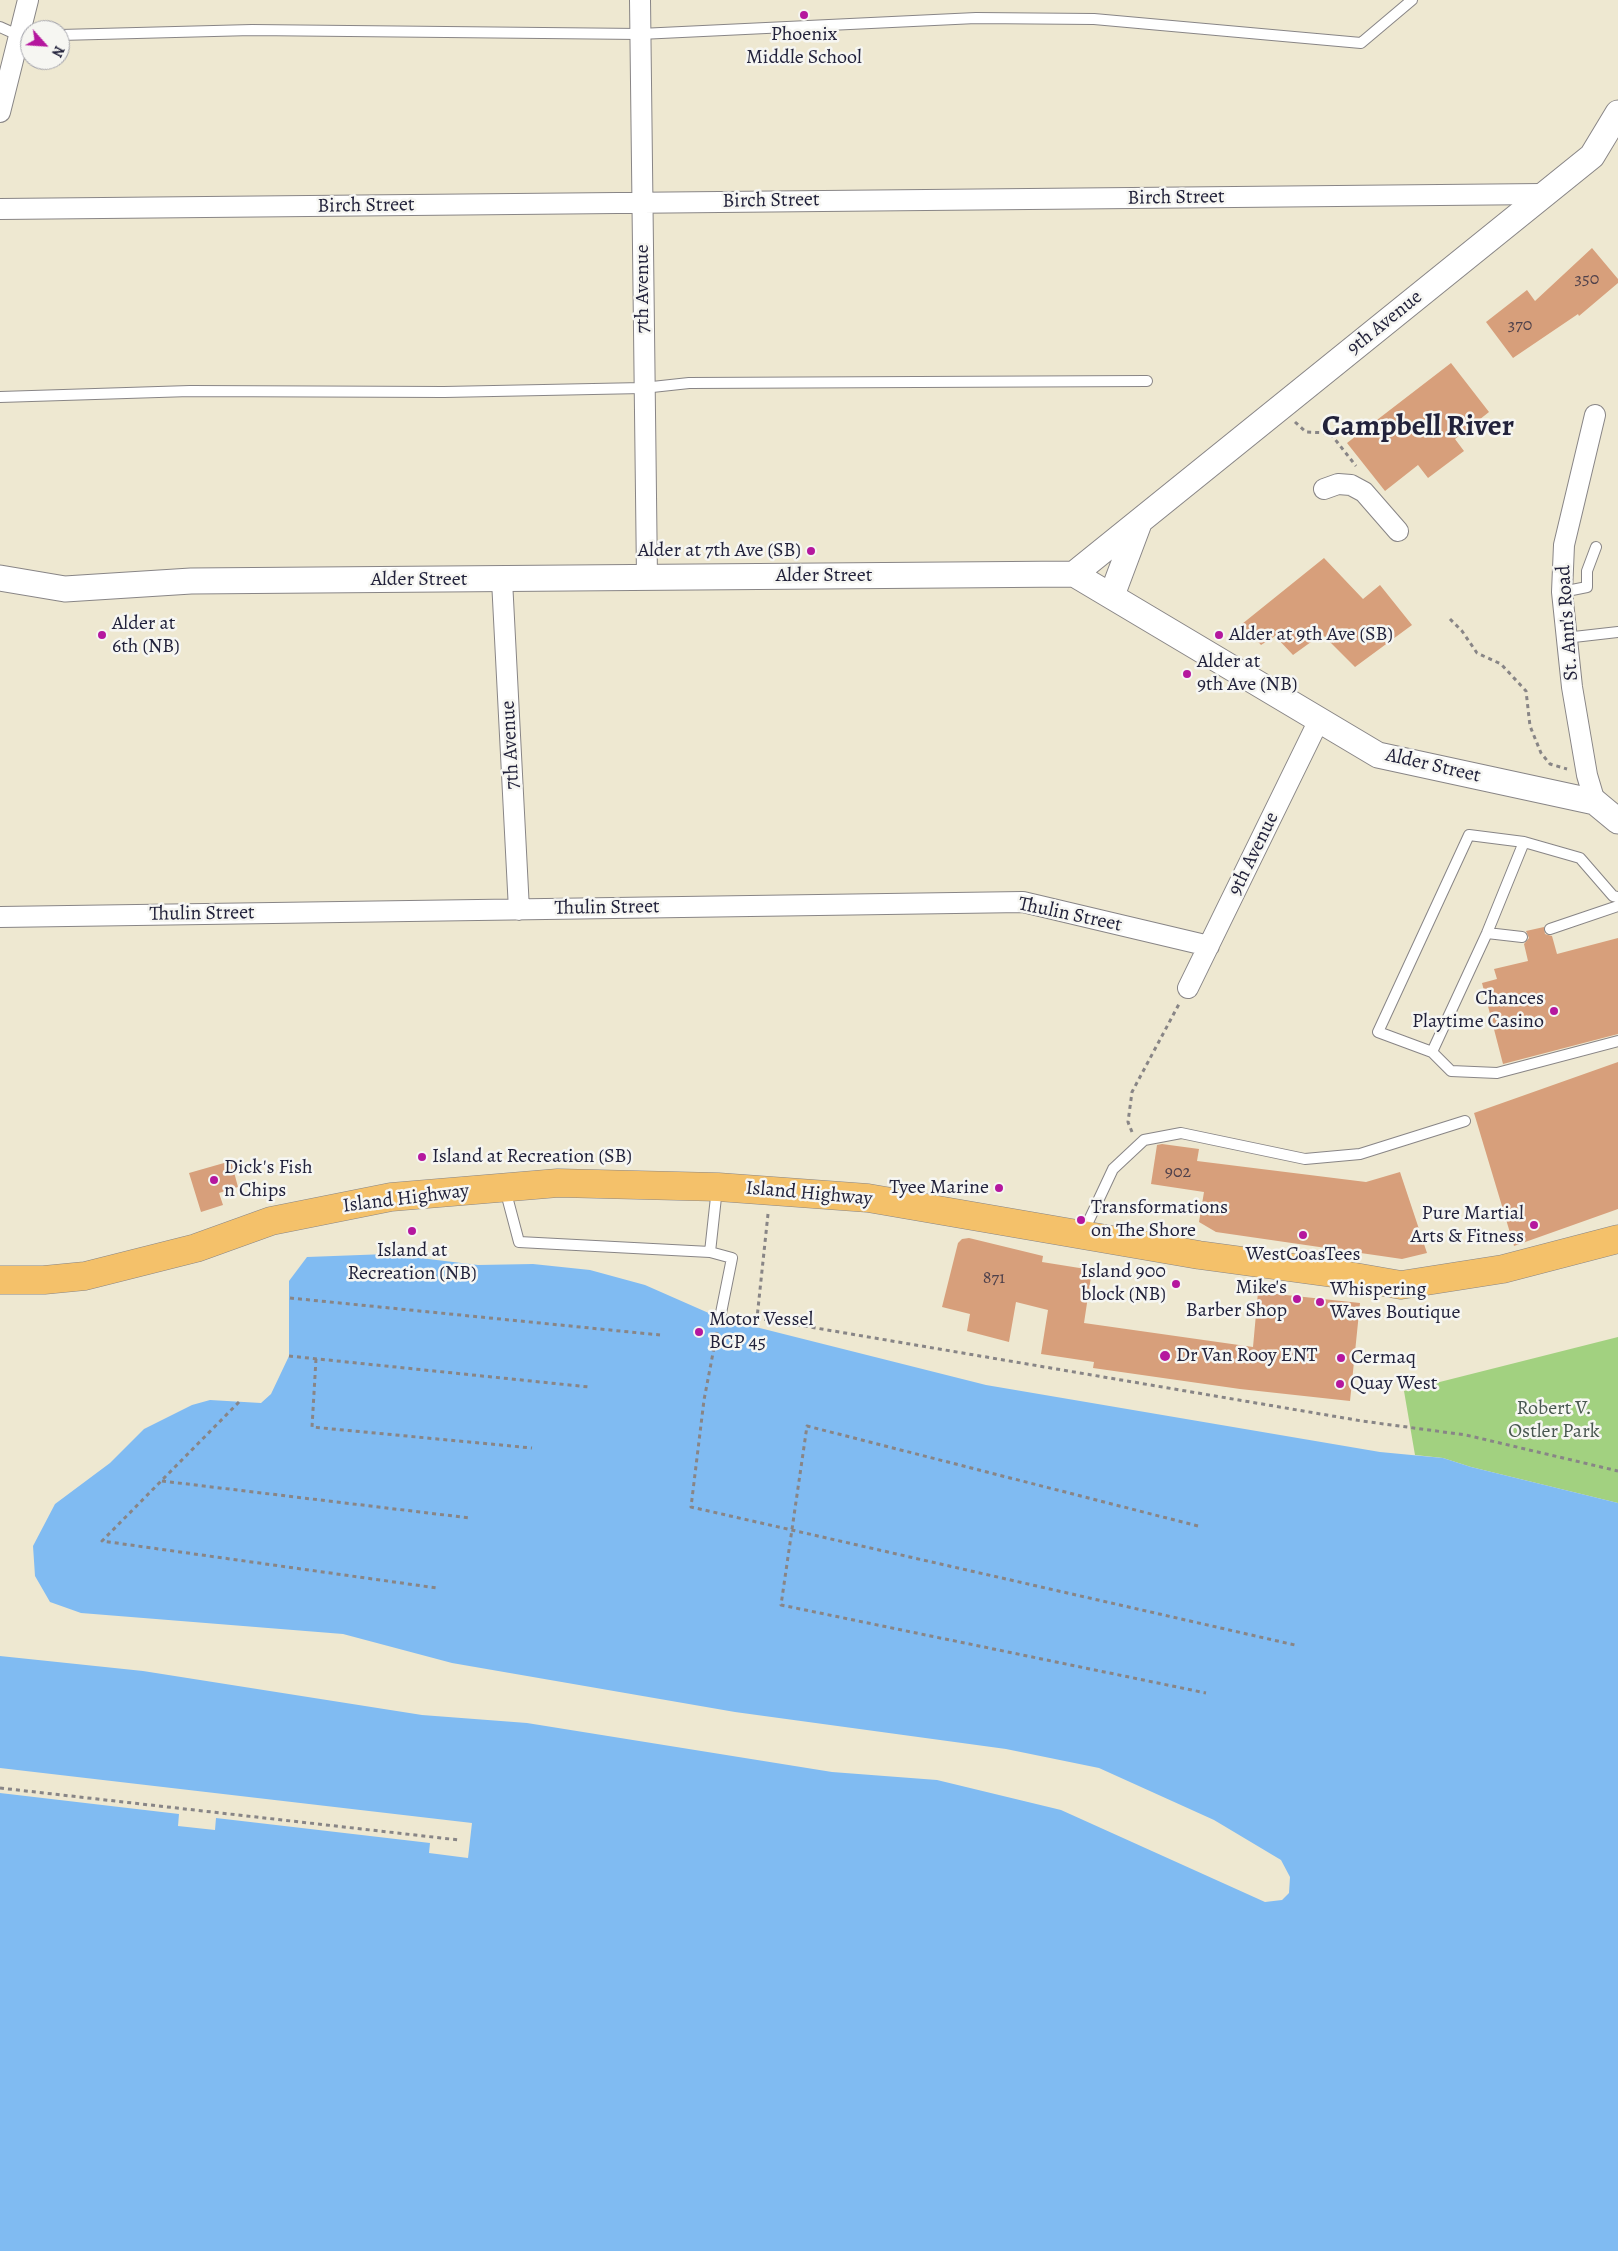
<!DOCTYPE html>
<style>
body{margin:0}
#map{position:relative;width:1618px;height:2251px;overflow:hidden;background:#eee8d1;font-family:Alegreya,serif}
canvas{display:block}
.north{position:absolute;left:20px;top:20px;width:50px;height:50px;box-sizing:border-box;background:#f6f6f2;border:1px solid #a1a1a9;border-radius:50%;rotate:116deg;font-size:14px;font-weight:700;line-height:20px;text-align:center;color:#22223b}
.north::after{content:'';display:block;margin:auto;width:18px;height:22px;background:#b5179e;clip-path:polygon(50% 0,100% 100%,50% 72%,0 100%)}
</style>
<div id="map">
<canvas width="1618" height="2251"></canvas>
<div class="north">N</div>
</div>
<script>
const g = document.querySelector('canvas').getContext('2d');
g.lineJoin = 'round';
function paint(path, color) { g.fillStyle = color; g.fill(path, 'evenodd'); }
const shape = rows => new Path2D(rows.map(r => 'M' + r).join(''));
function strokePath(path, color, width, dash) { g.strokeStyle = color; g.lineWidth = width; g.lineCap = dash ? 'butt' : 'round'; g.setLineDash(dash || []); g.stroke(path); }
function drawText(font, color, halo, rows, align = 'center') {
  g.font = font + ' Alegreya,serif'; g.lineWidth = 5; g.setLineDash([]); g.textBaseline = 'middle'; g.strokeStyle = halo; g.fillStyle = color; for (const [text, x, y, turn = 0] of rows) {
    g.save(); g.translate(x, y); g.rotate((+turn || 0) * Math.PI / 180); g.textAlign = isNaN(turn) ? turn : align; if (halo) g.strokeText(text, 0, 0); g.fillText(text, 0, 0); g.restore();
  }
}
paint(shape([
 [1618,1337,1618,1503,1471,1467,1443,1458,1415,1455,1404,1391]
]), '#a2d180');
paint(shape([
 [387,1254,478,1265,533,1264,590,1270,645,1285,720,1318,986,1385,1380,1452,1443,1458,1471,1467,1618,1503,1618,2251,0,2251,0,1656,143,1671,422,1715,527,1723,832,1772,937,1780,1061,1810,1265,1902,1282,1900,1289,1893,1290,1877,1281,1860,1214,1820,1099,1768,1006,1749,735,1712,452,1663,343,1634,81,1613,50,1602,35,1576,33,1546,55,1504,110,1463,144,1429,192,1405,210,1400,261,1403,271,1394,289,1356,289,1281,307,1257]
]), '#80bbf2');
paint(shape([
 [0,1768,472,1823,468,1858,429,1853,430,1843,216,1818,215,1830,178,1826,179,1814,0,1793]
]), '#eee8d1');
paint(shape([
 [1592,248,1618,279,1618,283,1579,316,1578,314,1513,358,1486,322,1527,290,1535,301],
 [1451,363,1489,412,1455,439,1464,451,1428,478,1418,465,1385,491,1347,443],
 [1324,558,1363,599,1380,585,1412,625,1355,667,1322,634,1293,655,1275,636,1261,645,1242,624],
 [1544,927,1545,934,1552,936,1557,954,1618,938,1618,1034,1503,1064,1482,983,1497,979,1494,969,1528,961,1524,944,1529,938,1526,931],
 [1618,1062,1618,1209,1514,1246,1474,1113],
 [1162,1144,1199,1149,1197,1161,1366,1182,1400,1172,1427,1253,1402,1259,1216,1232,1199,1222,1204,1192,1151,1184,1157,1145],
 [231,1161,238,1187,219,1193,223,1205,201,1212,189,1173],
 [969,1238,1043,1256,1042,1262,1092,1270,1084,1323,1253,1347,1258,1292,1360,1303,1350,1401,1240,1389,1093,1368,1094,1362,1041,1354,1048,1310,1016,1302,1009,1342,967,1331,970,1314,942,1307,958,1243,962,1239]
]), '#d79f7b');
const service = shape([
 [0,27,20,36,30,35],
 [60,35,252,30,640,34,976,18,1094,19,1361,43,1412,0],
 [0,397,190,391,444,392,643,388,689,383,1147,381],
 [1562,592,1587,587,1587,571,1596,547],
 [1565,638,1618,632],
 [1469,835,1524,842,1487,933,1432,1052,1378,1032,1469,835],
 [1524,842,1580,858,1613,896,1618,897],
 [1550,929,1618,906],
 [1487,933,1522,937],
 [1432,1052,1451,1071,1497,1073,1618,1041],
 [505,1189,519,1242,710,1252,717,1188],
 [1083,1233,1113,1169,1144,1140,1181,1133,1305,1159,1360,1154,1465,1121],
 [710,1252,732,1258,720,1318]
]);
const minor = shape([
 [640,0,647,577],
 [0,112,28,0],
 [0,209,1543,194],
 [1595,415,1564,545,1562,592,1572,687,1587,775,1595,802],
 [1324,489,1338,484,1351,485,1364,492,1398,531],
 [502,580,519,910],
 [0,917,1023,902,1209,946],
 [1188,988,1319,720]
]);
const tertiary = shape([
 [1074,574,1592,156,1618,113],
 [0,578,65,589,191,581,1074,574,1378,755,1595,802,1618,821],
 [1112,595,1139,523]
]);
const primary = shape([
 [0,1280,44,1280,85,1276,196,1248,271,1221,391,1197,558,1183,718,1187,868,1198,1199,1255,1332,1273,1401,1285,1503,1269,1618,1239]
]);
strokePath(service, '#888586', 12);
strokePath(minor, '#888586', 22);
strokePath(tertiary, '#888586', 27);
strokePath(primary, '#888586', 29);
strokePath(shape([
 [1295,422,1306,432,1330,433,1356,466],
 [1450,619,1462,631,1477,653,1501,664,1526,691,1530,726,1541,753,1550,764,1567,769],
 [1132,1132,1128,1122,1132,1092,1179,1004],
 [768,1214,757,1318,1362,1421,1466,1435,1618,1471],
 [290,1298,660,1335],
 [717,1332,704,1400,691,1507,1295,1645],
 [289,1356,589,1387],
 [316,1359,312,1427,532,1448],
 [239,1402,102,1541,437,1588],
 [162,1481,470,1518],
 [1198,1526,807,1426,781,1605,1206,1693],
 [0,1788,459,1840]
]), '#888586', 3, [4, 4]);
strokePath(service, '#fff', 10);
strokePath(minor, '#fff', 20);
strokePath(tertiary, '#fff', 25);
strokePath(primary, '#f4c16a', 28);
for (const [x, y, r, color] of [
 [804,15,5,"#b5179e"],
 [811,551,5,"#b5179e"],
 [102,635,5,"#b5179e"],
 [1219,635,5,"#b5179e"],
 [1187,674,5,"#b5179e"],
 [1554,1011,5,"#b5179e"],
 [422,1157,5,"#b5179e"],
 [214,1180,5,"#b5179e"],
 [999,1188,5,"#b5179e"],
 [1081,1220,5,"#b5179e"],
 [1534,1225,5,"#b5179e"],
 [412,1231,5,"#b5179e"],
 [1303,1235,5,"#b5179e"],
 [1176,1284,5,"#b5179e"],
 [1297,1299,5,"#b5179e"],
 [1320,1302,5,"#b5179e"],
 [699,1332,5,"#b5179e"],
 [1165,1356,6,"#b5179e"],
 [1341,1358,5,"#b5179e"],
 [1340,1384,5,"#b5179e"]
]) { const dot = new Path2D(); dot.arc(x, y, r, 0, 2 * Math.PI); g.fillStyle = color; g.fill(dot); strokePath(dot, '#f6f6f2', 2); }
drawText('18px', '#4f414b', null, [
 ["350",1587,280],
 ["370",1520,326],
 ["902",1178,1173],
 ["871",994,1279]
]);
drawText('20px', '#22223b', '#f6f6f2', [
 ["Phoenix",804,35,"center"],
 ["Middle School",804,58,"center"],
 ["Alder at 7th Ave (SB)",801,551,"right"],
 ["Alder at",112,624],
 ["6th (NB)",112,647],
 ["Alder at 9th Ave (SB)",1229,635],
 ["Alder at",1197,662],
 ["9th Ave (NB)",1197,685],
 ["Chances",1544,999,"right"],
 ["Playtime Casino",1544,1022,"right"],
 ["Island at Recreation (SB)",432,1157],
 ["Dick's Fish",224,1168],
 ["n Chips",224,1191],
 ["Tyee Marine",989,1188,"right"],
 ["Transformations",1091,1208],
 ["on The Shore",1091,1231],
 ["Pure Martial",1524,1214,"right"],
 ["Arts & Fitness",1524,1237,"right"],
 ["Island at",412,1251,"center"],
 ["Recreation (NB)",412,1274,"center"],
 ["WestCoasTees",1303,1255,"center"],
 ["Island 900",1166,1272,"right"],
 ["block (NB)",1166,1295,"right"],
 ["Mike's",1287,1288,"right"],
 ["Barber Shop",1287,1311,"right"],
 ["Whispering",1330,1290],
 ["Waves Boutique",1330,1313],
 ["Motor Vessel",709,1320],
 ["BCP 45",709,1343],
 ["Dr Van Rooy ENT",1176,1356],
 ["Cermaq",1351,1358],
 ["Quay West",1350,1384]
], 'left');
drawText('20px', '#22223b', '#f6f6f2', [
 ["Birch Street",1176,198,-1],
 ["Birch Street",771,201,-1],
 ["Birch Street",366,206,-1],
 ["7th Avenue",643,289,-90],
 ["9th Avenue",1385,323,-39],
 ["Alder Street",824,576],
 ["Alder Street",419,580],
 ["St. Ann's Road",1568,623,-94],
 ["7th Avenue",511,745,-93],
 ["Alder Street",1433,766,13],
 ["9th Avenue",1254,854,-64],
 ["Thulin Street",607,908,-1],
 ["Thulin Street",202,914,-1],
 ["Thulin Street",1070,915,12],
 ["Island Highway",809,1194,5],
 ["Island Highway",406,1199,-7]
]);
drawText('20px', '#485750', '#f6f6f2', [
 ["Robert V.",1554,1409],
 ["Ostler Park",1554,1432]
]);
drawText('bold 30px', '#22223b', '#f6f6f2', [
 ["Campbell River",1418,428]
]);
</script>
